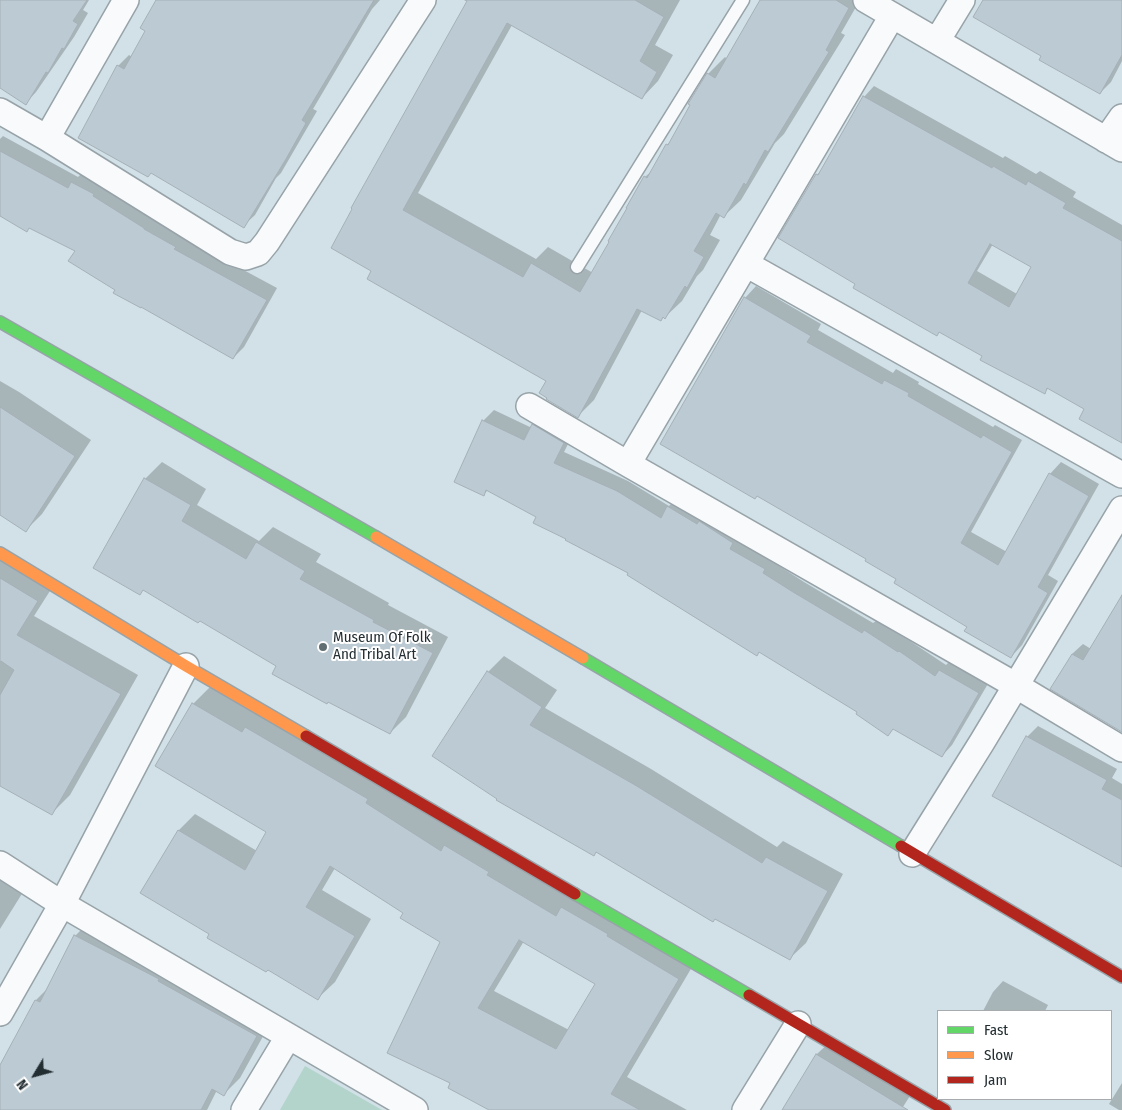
<!DOCTYPE html>
<style>
body{margin:0}
#map{position:relative;width:1122px;height:1110px;overflow:hidden;background:#d1e1e7;font-family:"Fira Sans Condensed",sans-serif}
canvas{display:block}
.legend{position:absolute;left:937px;top:1010px;width:175px;height:90px;box-sizing:border-box;background:#fff;border:1px solid #a7abad;margin:0;padding:6px 9px;list-style:none;font-size:15px;color:#232e32}
.legend li{display:flex;align-items:center;gap:10px;height:25px}
.legend b{width:25px;border:1px solid #a7abad}
.north{position:absolute;left:10px;top:1050px;width:50px;height:50px;-webkit-text-stroke:4px #fff;paint-order:stroke;rotate:233deg;font-size:14px;font-weight:700;line-height:20px;text-align:center;color:#232e32}
.north::after{content:'';display:block;margin:auto;width:18px;height:22px;background:#232e32;clip-path:polygon(50% 0,100% 100%,50% 72%,0 100%)}
</style>
<div id="map">
<canvas width="1122" height="1110"></canvas>
<ul class="legend">
<li><b style="height:6px;background:#63d668"></b>Fast</li>
<li><b style="height:6px;background:#ff974d"></b>Slow</li>
<li><b style="height:6px;background:#b3261e"></b>Jam</li>
</ul>
<div class="north">N</div>
</div>
<script>
const g = document.querySelector('canvas').getContext('2d');
g.lineJoin = 'round';
function paint(path, color) { g.fillStyle = color; g.fill(path, 'evenodd'); }
const shape = rows => new Path2D(rows.map(r => 'M' + r).join(''));
function strokePath(path, color, width, dash) { g.strokeStyle = color; g.lineWidth = width; g.lineCap = dash ? 'butt' : 'round'; g.setLineDash(dash || []); g.stroke(path); }
function drawText(font, color, halo, rows, align = 'center') {
  g.font = font + ' "Fira Sans Condensed",sans-serif'; g.lineWidth = 4; g.setLineDash([]); g.textBaseline = 'middle'; g.strokeStyle = halo; g.fillStyle = color; for (const [text, x, y, turn = 0] of rows) {
    g.save(); g.translate(x, y); g.rotate((+turn || 0) * Math.PI / 180); g.textAlign = isNaN(turn) ? turn : align; if (halo) g.strokeText(text, 0, 0); g.fillText(text, 0, 0); g.restore();
  }
}
paint(shape([
 [305,1066,382,1110,280,1110]
]), '#b2d4ca');
paint(shape([
 [0,0,89,0,83,10,88,13,74,37,36,92,26,103,0,87],
 [157,0,380,0,372,9,313,109,317,111,281,173,276,178,255,215,243,226,118,66,129,55,132,57,147,30],
 [469,0,680,0,655,45,673,55,658,81,642,98,512,25,418,193,536,259,548,247,593,273,645,177,654,169,667,145,672,140,708,74,725,57,727,59,761,0,860,0,841,33,845,35,784,134,775,143,741,200,724,216,721,214,710,235,720,240,703,270,697,276,682,301,665,317,664,316,661,320,642,310,594,400,578,416,548,380,368,279],
 [984,0,1122,0,1122,61,1111,82,1100,93,1043,56],
 [874,86,1003,158,1005,156,1036,174,1040,171,1076,192,1073,197,1122,225,1122,433,1086,409,1049,388,1044,392,940,331,937,334,856,284,817,175,824,167,864,97],
 [993,244,1033,267,1017,294,977,271],
 [3,136,78,177,83,172,186,236,184,238,277,288,244,347,233,358,116,289,77,250,30,227,27,230,0,216,0,139],
 [756,286,821,324,818,330,893,373,896,369,919,382,918,384,993,427,995,425,1022,440,971,532,1007,552,1050,474,1061,462,1099,484,1048,575,1058,581,1022,645,1011,657,969,626,897,578,745,298],
 [0,381,19,392,91,440,42,514,26,530,0,514],
 [494,410,532,428,544,414,574,432,564,452,628,481,669,506,679,496,775,558,773,562,804,582,873,623,876,621,910,641,946,665,951,660,989,682,952,745,942,756,894,728,888,734,859,712,760,651,757,655,629,573,538,517,488,490,483,495,483,421],
 [162,462,206,489,197,505,259,541,273,527,321,554,316,562,389,603,388,605,448,637,406,717,390,733,200,620,144,589,140,593,94,568,145,479],
 [0,548,55,583,34,616,138,675,70,795,51,814,0,784],
 [1122,598,1122,730,1072,654,1083,644,1091,649],
 [504,656,557,690,545,708,651,769,777,847,783,841,843,874,806,943,789,959,597,851,594,854,434,756,488,672],
 [210,687,695,962,627,1077,687,1110,491,1110,452,1083,442,942,405,912,335,868,322,890,371,919,335,982,318,998,211,934,178,831,195,814,257,851,268,832,193,704],
 [524,941,597,983,569,1030,494,991],
 [1038,726,1117,769,1112,778,1122,784,1122,866,994,796,1027,737],
 [0,866,28,884,0,929],
 [91,920,272,1020,240,1078,224,1094,217,1090,207,1110,0,1110,0,1066,36,1000,48,988,75,936],
 [1003,981,1048,1005,1045,1011,983,1011,993,992],
 [834,1038,915,1088,901,1110,783,1110,817,1054],
 [1122,1083,1122,1110,1119,1110,1109,1104]
]), '#0003');
const building = shape([
 [0,0,87,0,73,21,78,24,64,49,62,48,48,73,46,72,26,105,0,88,0,0],
 [156,0,374,0,302,120,306,123,286,159,244,228,151,173,148,177,78,138,117,65,124,69,145,31,140,28,156,0],
 [465,0,635,0,664,17,640,61,657,72,642,99,507,23,403,210,523,277,531,263,580,292,609,242,608,241,627,208,626,208,644,176,647,178,666,144,668,145,690,105,688,104,707,73,715,78,760,0,836,0,849,8,826,50,829,52,768,152,765,150,746,185,744,183,724,218,716,213,694,251,704,257,687,288,685,286,665,319,663,317,661,321,637,309,578,418,546,399,547,398,539,393,546,381,367,279,371,271,331,248,352,209,351,208,467,1,465,0],
 [983,0,1122,0,1122,55,1100,94,1039,60,1041,56,973,17,983,0],
 [863,96,992,168,993,166,1026,185,1028,181,1066,203,1063,208,1122,241,1122,443,1079,419,1084,409,1047,388,1045,394,980,360,982,356,939,332,937,336,853,288,855,284,778,238,816,174,818,175,863,96],
 [990,244,1031,267,1009,307,968,283,990,244],
 [0,151,68,188,71,182,94,194,93,196,144,228,144,229,176,247,174,249,267,300,233,359,141,307,141,308,113,293,115,290,68,261,75,251,29,228,27,232,0,216,0,151],
 [744,297,811,336,807,342,882,384,884,380,909,393,908,396,981,438,983,435,1012,452,961,543,998,565,1049,473,1089,496,1038,587,1048,593,1011,658,964,631,967,627,894,583,896,579,865,561,866,559,757,496,755,499,660,444,744,297],
 [0,407,75,456,26,532,0,515,0,407],
 [482,420,524,440,532,424,564,443,554,463,617,491,661,518,667,506,697,524,699,521,733,543,730,549,765,569,763,573,793,592,862,633,864,630,898,652,899,651,935,676,939,670,979,693,942,757,893,729,888,736,856,714,857,712,759,652,757,656,627,575,628,573,565,540,566,539,533,523,536,517,486,490,484,496,454,482,482,420],
 [144,478,191,505,182,521,246,559,256,542,305,571,300,579,374,620,373,622,433,653,390,734,328,702,327,704,272,674,276,666,200,621,198,623,143,590,140,595,93,568,144,478],
 [0,578,38,601,17,635,121,694,52,815,0,786,0,695,14,670,1,661,0,662,0,578],
 [1122,595,1122,732,1050,689,1072,654,1083,660,1122,595],
 [487,671,542,707,530,725,635,785,762,863,766,857,828,891,790,960,715,919,713,922,596,852,594,856,496,800,497,799,432,756,487,671],
 [192,703,242,732,245,727,368,799,366,803,441,851,444,845,489,872,487,875,556,916,561,907,608,934,607,936,679,979,611,1094,640,1110,489,1110,448,1088,450,1083,387,1053,440,942,400,918,403,913,330,866,306,907,355,936,318,1000,268,970,266,972,207,938,209,934,140,893,178,830,245,870,266,832,155,766,192,703],
 [519,940,595,984,556,1049,478,1008,519,940],
 [1026,736,1107,780,1102,789,1122,800,1122,867,992,796,1026,736],
 [74,935,159,979,158,981,257,1036,224,1096,212,1089,201,1110,0,1110,0,1065,35,1000,40,1002,74,935],
 [816,1054,908,1110,782,1110,816,1054]
]);
paint(building, '#bccad3');
strokePath(building, '#a6b0b6', 1);
const lane = shape([
 [577,267,743,0]
]);
const street = shape([
 [866,0,1122,149],
 [937,41,962,0],
 [0,111,47,138,230,252,246,257,258,253,267,242,423,0],
 [47,138,126,0],
 [1106,140,1122,117],
 [746,264,1122,475],
 [529,406,628,464,1015,685,1122,749],
 [628,464,892,16],
 [912,854,982,742,1122,509],
 [0,864,62,904,415,1110],
 [0,1013,62,904,186,666],
 [244,1110,288,1037],
 [745,1110,798,1024]
]);
const fast = shape([
 [0,322,376,537],
 [583,658,901,846],
 [575,894,749,995]
]);
const slow = shape([
 [376,537,583,658],
 [0,553,186,666,306,736]
]);
const jam = shape([
 [306,736,575,894],
 [901,846,1122,977],
 [749,995,945,1110]
]);
strokePath(lane, '#97a3a8', 15);
strokePath(street, '#97a3a8', 28);
strokePath(fast, '#97a3a8', 14);
strokePath(slow, '#97a3a8', 14);
strokePath(jam, '#97a3a8', 14);
strokePath(lane, '#f8fafb', 12);
strokePath(street, '#f8fafb', 25);
strokePath(fast, '#63d668', 11);
strokePath(slow, '#ff974d', 11);
strokePath(jam, '#b3261e', 11);
for (const [x, y, r, color] of [
 [323,647,5,"#606d71"]
]) { const dot = new Path2D(); dot.arc(x, y, r, 0, 2 * Math.PI); g.fillStyle = color; g.fill(dot); strokePath(dot, '#fff', 2); }
drawText('15px', '#232e32', '#fff', [
 ["Museum Of Folk",333,638],
 ["And Tribal Art",333,655]
], 'left');
</script>
